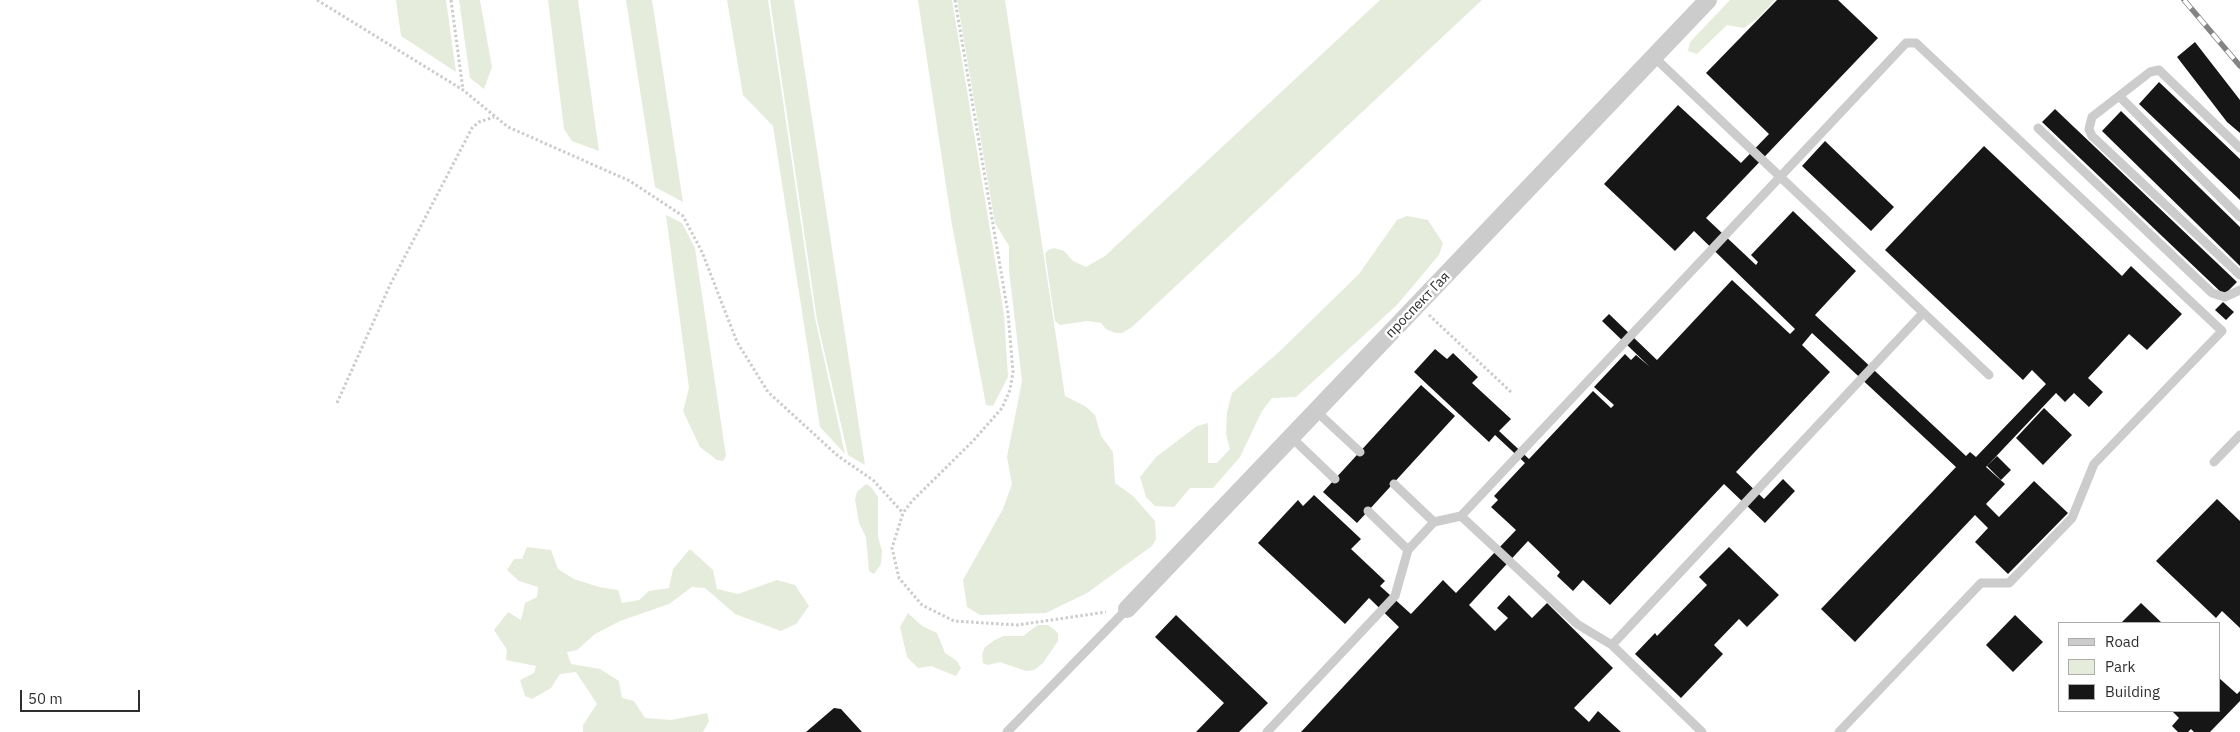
<!DOCTYPE html>
<meta charset="utf-8">
<style>
body{margin:0}
#map{position:relative;width:2240px;height:732px;overflow:hidden;background:#fff;font-family:"IBM Plex Sans",sans-serif}
canvas{display:block}
.legend{position:absolute;left:2058px;top:622px;width:162px;height:90px;box-sizing:border-box;background:#fff;border:1px solid #acacac;margin:0;padding:6px 9px;list-style:none;font-size:15px;color:#2f2f2f}
.legend li{display:flex;align-items:center;gap:10px;height:25px}
.legend b{width:25px;border:1px solid #acacac}
.scale{position:absolute;left:20px;top:690px;width:120px;height:22px;box-sizing:border-box;border:2px solid #2f2f2f;border-top:0;padding-left:6px;font-size:15px;line-height:18px;white-space:nowrap;color:#2f2f2f;-webkit-text-stroke:4px #fff;paint-order:stroke}
</style>
<div id="map">
<canvas width="2240" height="732"></canvas>
<ul class="legend">
<li><b style="height:6px;background:#ccc"></b>Road</li>
<li><b style="height:14px;background:#e5ecdc"></b>Park</li>
<li><b style="height:14px;background:#161616"></b>Building</li>
</ul>
<div class="scale">50 m</div>
</div>
<script>
const g = document.querySelector('canvas').getContext('2d');
g.lineJoin = 'round';
function paint(path, color) { g.fillStyle = color; g.fill(path, 'evenodd'); }
const shape = rows => new Path2D(rows.map(r => 'M' + r).join(''));
function strokePath(path, color, width, dash) { g.strokeStyle = color; g.lineWidth = width; g.lineCap = dash ? 'butt' : 'round'; g.setLineDash(dash || []); g.stroke(path); }
function drawText(font, color, halo, rows, align = 'center') {
  g.font = font + ' "IBM Plex Sans",sans-serif'; g.lineWidth = 5; g.setLineDash([]); g.textBaseline = 'middle'; g.strokeStyle = halo; g.fillStyle = color; for (const [text, x, y, turn = 0] of rows) {
    g.save(); g.translate(x, y); g.rotate((+turn || 0) * Math.PI / 180); g.textAlign = isNaN(turn) ? turn : align; if (halo) g.strokeText(text, 0, 0); g.fillText(text, 0, 0); g.restore();
  }
}
paint(shape([
 [396,0,446,0,456,72,401,36],
 [459,0,480,0,492,67,484,89,470,78],
 [548,0,578,0,599,151,572,141,564,129],
 [626,0,652,0,683,202,655,187],
 [727,0,768,0,815,318,845,454,820,427,773,126,743,95],
 [770,0,794,0,865,465,848,455,817,320],
 [918,0,952,0,1004,314,1008,377,993,406,986,405,952,225],
 [957,0,1005,0,1065,396,1085,406,1095,415,1101,436,1113,452,1115,483,1133,496,1155,521,1156,539,1152,546,1087,593,1046,613,980,615,967,607,963,580,1003,509,1012,484,1007,457,1022,381,1009,270,1009,246,995,223],
 [1380,0,1482,0,1132,327,1122,333,1115,333,1106,329,1101,323,1087,321,1060,325,1055,321,1045,254,1048,250,1054,248,1064,251,1073,261,1086,267,1105,256],
 [1730,0,1775,0,1758,18,1744,28,1727,25,1697,54,1688,51,1690,42],
 [666,215,682,223,695,248,726,456,723,461,717,460,700,447,683,411,689,388],
 [1407,216,1428,220,1443,243,1439,255,1397,305,1296,397,1272,398,1262,411,1240,457,1213,488,1190,488,1174,507,1155,506,1146,497,1140,477,1156,457,1197,426,1208,423,1208,463,1217,463,1230,449,1226,434,1227,412,1232,393,1280,351,1359,274,1397,220],
 [866,484,871,487,878,497,878,537,882,551,881,564,874,574,869,571,866,537,859,523,855,499,857,492],
 [527,547,551,550,558,569,574,579,599,587,618,590,622,603,639,600,649,591,669,588,673,569,690,549,713,570,717,589,738,594,777,580,795,585,809,606,796,624,781,631,735,614,705,588,692,587,669,604,620,621,595,634,577,650,567,652,571,664,600,669,619,681,622,698,634,701,645,718,671,720,707,713,709,721,703,732,583,732,583,725,597,704,576,672,560,674,551,688,532,699,525,696,520,680,534,673,536,666,506,660,507,650,494,630,508,612,521,620,525,603,537,597,538,587,519,581,507,570,514,559,522,559],
 [908,613,922,626,937,633,945,653,957,661,961,668,956,676,931,666,918,668,907,657,900,627],
 [1038,625,1048,625,1055,630,1058,634,1058,641,1043,663,1034,670,1026,671,1000,662,988,665,983,663,982,654,985,647,995,640,1003,636,1023,636]
]), '#e5ecdc');
paint(shape([
 [1777,0,1838,0,1878,38,1706,218,1756,265,1758,262,1751,255,1793,211,1856,271,1815,315,1966,456,1970,452,1976,457,2046,384,2032,370,2023,380,1885,250,1984,146,2122,276,2131,266,2182,314,2147,350,2129,334,2088,378,2103,392,2089,407,2074,393,2065,402,2056,393,1986,467,2005,484,1986,504,1999,517,2034,481,2068,513,2008,574,1975,542,1988,528,1975,515,1855,642,1821,609,1956,467,1812,333,1802,345,1830,372,1736,472,1764,499,1783,479,1795,491,1765,523,1724,484,1610,605,1583,580,1573,591,1557,576,1560,572,1528,541,1469,605,1495,631,1508,618,1497,608,1509,595,1532,618,1547,603,1613,668,1574,708,1589,722,1598,711,1621,732,1301,732,1399,627,1369,598,1345,624,1258,543,1298,500,1303,506,1314,495,1361,539,1351,549,1385,581,1380,586,1411,614,1443,580,1456,593,1516,530,1491,507,1498,500,1494,496,1525,463,1495,435,1489,442,1414,372,1435,349,1447,359,1453,353,1478,377,1472,383,1511,419,1499,431,1529,459,1593,391,1611,408,1614,405,1594,387,1625,354,1631,360,1636,355,1650,367,1602,321,1609,314,1657,360,1732,280,1790,334,1795,329,1694,231,1675,251,1604,184,1678,105,1741,163,1769,134,1706,73],
 [2195,42,2240,100,2240,133,2227,122,2177,57],
 [2159,82,2240,159,2240,200,2139,104],
 [2055,109,2237,282,2224,295,2042,122],
 [2121,111,2240,227,2240,266,2102,131],
 [1825,141,1894,207,1871,231,1802,166],
 [2223,302,2234,312,2226,320,2215,310],
 [1421,385,1455,416,1357,523,1323,492],
 [2044,408,2072,435,2043,465,2016,438],
 [1997,456,2011,470,2001,480,1987,466],
 [2217,499,2240,521,2240,628,2222,611,2216,618,2156,561],
 [1729,547,1779,595,1747,627,1739,619,1714,645,1723,654,1681,698,1635,654,1655,633,1657,636,1707,585,1699,577],
 [2141,603,2162,623,2121,623],
 [1176,615,1268,703,1239,732,1196,732,1224,703,1155,637],
 [2015,615,2043,642,2013,672,1986,645],
 [2219,678,2237,694,2240,691,2240,701,2210,732,2194,732,2191,729,2188,732,2178,732,2172,726,2179,718,2172,711,2219,711],
 [834,708,841,709,862,732,806,732]
]), '#161616');
strokePath(shape([
 [317,0,463,90,508,127,630,181,683,216,702,252,737,342,768,392,838,456,873,480,903,513],
 [451,0,463,90],
 [955,0,1008,313,1013,372,1010,390,1002,408,973,441,912,501,903,513,892,548,899,578,922,605,954,621,1017,625,1106,612],
 [1429,315,1511,392],
 [337,403,390,285,472,128,479,122,494,117]
]), '#ccc', 3, [2.5, 2.5]);
strokePath(shape([
 [1654,57,1989,375],
 [2119,96,2240,217],
 [2038,128,2212,293,2225,297,2240,290],
 [2240,148,2159,70,2150,72,2092,117,2089,129,2092,136,2240,275],
 [1316,411,1360,452],
 [1291,437,1335,479],
 [2214,462,2240,435],
 [1394,484,1434,522],
 [1461,516,1906,43,1916,43,2222,331,2094,464,2072,518,2009,583,1981,583,1839,732],
 [1408,550,1434,522,1461,516,1577,624,1612,645,1702,732],
 [1612,645,1923,313],
 [1007,732,1127,609],
 [1267,732,1395,596,1408,550,1368,511]
]), '#ccc', 9);
strokePath(shape([
 [1127,609,1708,0]
]), '#ccc', 18);
const rail = shape([
 [2184,0,2240,66]
]);
strokePath(rail, '#848484', 5.5);
strokePath(rail, '#fff', 4, [11]);
drawText('14px', '#2f2f2f', '#fff', [
 ["проспект Гая",1418,305,-46]
]);
</script>
